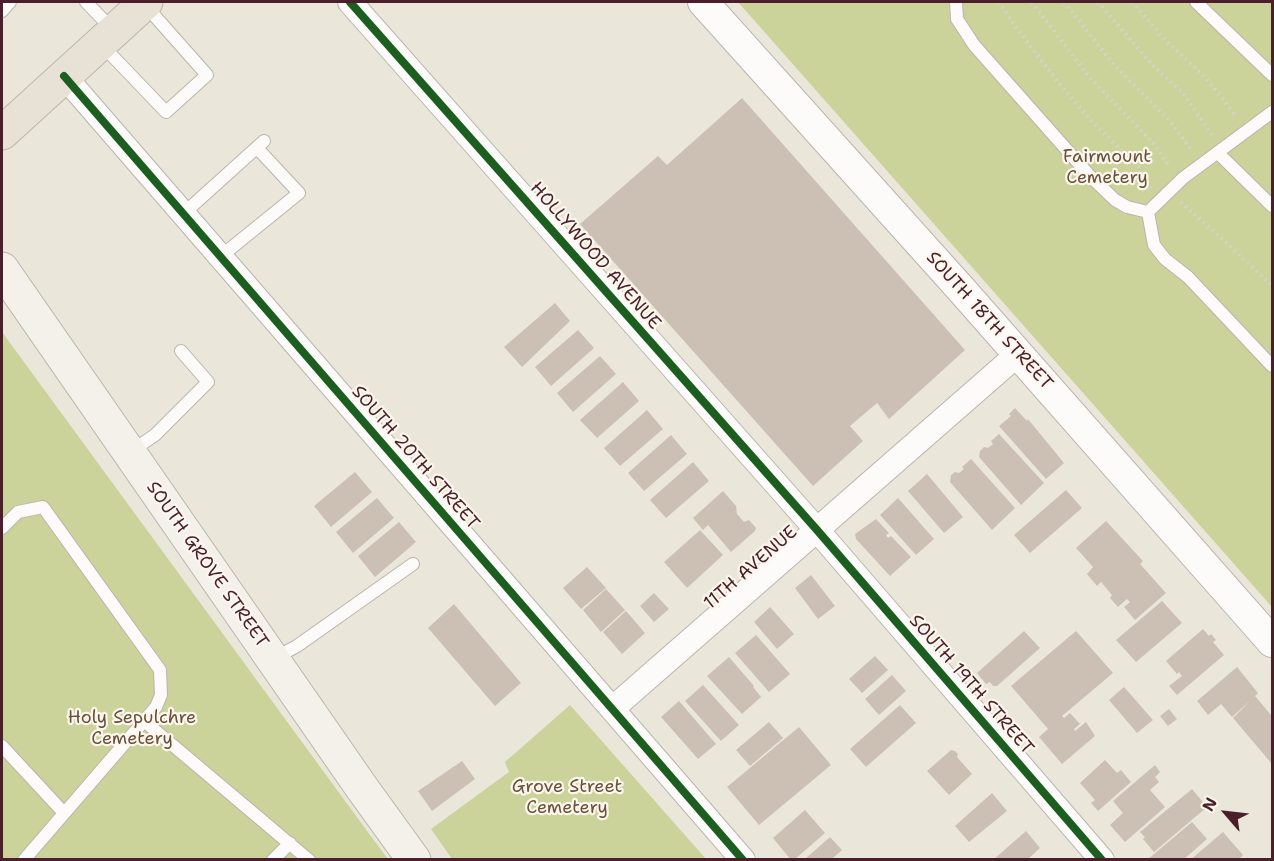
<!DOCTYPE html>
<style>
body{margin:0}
#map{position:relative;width:1274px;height:861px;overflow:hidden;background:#ebe6da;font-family:"Shantell Sans",sans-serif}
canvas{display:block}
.frame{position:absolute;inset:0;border:3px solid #4a1f2b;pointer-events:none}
.north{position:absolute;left:1196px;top:783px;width:60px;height:60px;-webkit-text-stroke:4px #fbf7ec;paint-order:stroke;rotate:298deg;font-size:16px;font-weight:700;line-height:24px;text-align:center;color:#4a1f2b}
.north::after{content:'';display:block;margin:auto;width:21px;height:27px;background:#4a1f2b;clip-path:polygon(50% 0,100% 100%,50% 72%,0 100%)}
</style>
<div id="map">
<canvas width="1274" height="861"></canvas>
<div class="frame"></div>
<div class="north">N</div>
</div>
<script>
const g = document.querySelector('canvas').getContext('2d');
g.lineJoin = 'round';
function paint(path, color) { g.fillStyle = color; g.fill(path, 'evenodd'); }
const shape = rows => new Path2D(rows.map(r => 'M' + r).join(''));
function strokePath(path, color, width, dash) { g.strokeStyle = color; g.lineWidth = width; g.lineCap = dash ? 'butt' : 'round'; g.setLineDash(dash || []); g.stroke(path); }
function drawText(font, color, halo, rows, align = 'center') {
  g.font = font + ' "Shantell Sans",sans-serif'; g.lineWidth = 4.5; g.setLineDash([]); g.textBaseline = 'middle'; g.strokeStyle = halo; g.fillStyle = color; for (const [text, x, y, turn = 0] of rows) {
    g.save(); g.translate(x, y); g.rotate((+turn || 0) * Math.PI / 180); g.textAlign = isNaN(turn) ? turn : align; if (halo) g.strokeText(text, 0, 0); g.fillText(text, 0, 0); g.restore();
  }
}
paint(shape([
 [738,2,1272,2,1272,607],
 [2,332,370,835,388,859,2,859],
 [570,705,706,859,452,859,431,829,509,772,505,762]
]), '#cbd29a');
paint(shape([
 [742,98,965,350,889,419,877,403,850,426,863,441,813,486,580,224,658,156,667,165],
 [555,303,570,321,522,367,504,347],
 [578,330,594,348,551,386,535,367],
 [600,356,616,374,573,412,557,393],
 [623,382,639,401,597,438,580,420],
 [1015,408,1027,421,1028,419,1064,463,1046,479,999,426,1011,416,1009,414],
 [647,410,663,429,620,466,604,448],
 [999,434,1044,483,1021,505,979,457,980,451,984,447,988,448,993,444,991,441],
 [671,435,687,454,644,491,628,473],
 [971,459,1015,508,992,530,950,482,951,475,955,472,959,473,964,469,962,467],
 [693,462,709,481,666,518,650,500],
 [355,472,372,492,331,527,314,506],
 [927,474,963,517,944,533,908,491],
 [1066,490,1082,508,1030,553,1014,535],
 [723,491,736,506,737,514,744,522,749,520,756,528,755,531,731,552,708,525,703,530,693,518],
 [377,498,394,518,353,553,336,532],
 [898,498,934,539,916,555,880,515],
 [876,519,889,533,886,535,888,538,891,536,911,557,890,576,856,539,855,534],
 [1106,521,1143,561,1140,564,1166,593,1135,620,1124,607,1130,602,1127,599,1118,607,1110,598,1112,595,1101,582,1097,586,1087,574,1093,567,1076,548],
 [399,522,416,542,375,577,358,556],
 [700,530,723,555,687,588,664,562],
 [587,567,606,588,581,609,563,588],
 [811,575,835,606,818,619,795,588],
 [606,589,625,610,601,632,583,610],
 [654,593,669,609,654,622,640,606],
 [1162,601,1182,623,1136,662,1116,640],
 [454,604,521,683,495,706,428,628],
 [770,607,794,634,777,649,754,622],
 [626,611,645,633,622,654,603,632],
 [1203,629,1209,636,1211,634,1216,640,1213,642,1224,655,1177,695,1169,686,1182,676,1179,672,1177,674,1166,661],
 [1024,631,1040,648,997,686,993,686,990,682,986,684,977,673],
 [1076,631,1113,673,1062,716,1064,718,1070,713,1080,724,1074,729,1075,731,1086,722,1095,736,1062,764,1039,737,1048,729,1011,686],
 [756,635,790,674,769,692,735,653],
 [875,656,888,670,862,693,849,679],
 [729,657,754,686,753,687,761,697,742,714,707,676],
 [1237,667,1258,693,1255,696,1272,716,1272,764,1233,718,1250,701,1232,717,1221,704,1208,715,1197,701],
 [892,675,906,691,879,715,865,699],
 [703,685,739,725,721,741,685,701],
 [1124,687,1153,720,1137,733,1109,700],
 [679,701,716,744,698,759,661,717],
 [900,705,916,723,866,767,850,749],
 [1169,709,1177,719,1168,726,1160,716],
 [769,722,783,738,750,766,736,750],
 [799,727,831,765,759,825,727,787],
 [951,750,955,751,958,754,957,757,972,774,949,795,927,771],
 [1105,760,1117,773,1121,770,1131,782,1098,811,1091,803,1095,800,1080,783],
 [462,761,475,779,432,811,418,791],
 [1155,765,1160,772,1155,777,1159,782,1150,790,1165,807,1125,842,1110,825,1123,813,1113,801],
 [1192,789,1207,807,1154,852,1143,839,1145,837,1140,832],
 [992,793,1007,811,969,842,955,826],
 [805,810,825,833,794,860,791,860,773,838],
 [1192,822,1207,839,1183,860,1147,860],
 [1026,831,1040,848,1027,860,993,860],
 [1223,832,1243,855,1238,860,1190,860],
 [830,837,842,850,831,860,804,860]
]), '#ccc0b4');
const service = shape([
 [86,2,114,31],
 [956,2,957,19,974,45,1089,175,1115,200,1127,207,1148,212],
 [1196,2,1272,75],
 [2,11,10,2],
 [101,44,166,112,207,75,145,5],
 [1218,153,1272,206],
 [1148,212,1154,245,1165,259,1188,277,1272,366],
 [1148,212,1183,178,1272,112],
 [183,214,264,141],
 [220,257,299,193,257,148],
 [130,452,155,435,208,382,181,351],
 [2,528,18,512,43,507,160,670,161,695,156,707,24,860],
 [273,659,297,646,413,564],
 [144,721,309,860],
 [2,746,64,813],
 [273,860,290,843]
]);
const minor = shape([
 [350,2,817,530,1102,860],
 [64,76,743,860],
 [612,709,1018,354]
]);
const tertiary = shape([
 [703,2,960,288,1272,642]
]);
const secondary = shape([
 [2,269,362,788,414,860]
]);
const primary = shape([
 [2,133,146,2]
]);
strokePath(service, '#bbb4ad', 14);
strokePath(minor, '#bbb4ad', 26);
strokePath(tertiary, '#bbb4ad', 32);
strokePath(secondary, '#bbb4ad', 35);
strokePath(primary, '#bbb4ad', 35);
strokePath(shape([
 [999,2,1012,22,1054,77,1093,123,1139,167,1151,189],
 [1032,2,1090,78,1154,144,1170,167],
 [1064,2,1114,65,1169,120,1192,151],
 [1098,2,1155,68,1182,92,1213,136],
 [1132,2,1166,41,1206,78,1237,117],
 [1267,2,1272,5],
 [1181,202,1229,245,1272,286]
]), '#d7d3d1', 4, [1.5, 4.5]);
strokePath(service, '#fcfbf9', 12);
strokePath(minor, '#fcfbf9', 24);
strokePath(tertiary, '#fcfbf9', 30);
strokePath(secondary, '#f4f1eb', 33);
strokePath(primary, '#e8e2d6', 33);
strokePath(shape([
 [350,2,817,530,1102,860],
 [64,76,743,860]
]), '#1b5e20', 8);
drawText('18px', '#69503c', '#fbf7ec', [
 ["Fairmount",1107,157],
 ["Cemetery",1107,178],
 ["Holy Sepulchre",132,718],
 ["Cemetery",132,739],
 ["Grove Street",567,787],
 ["Cemetery",567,808]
]);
drawText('18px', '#4a1f2b', '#fbf7ec', [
 ["HOLLYWOOD AVENUE",595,256,49],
 ["SOUTH 18TH STREET",989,321,48],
 ["SOUTH 20TH STREET",415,458,49],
 ["SOUTH GROVE STREET",207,565,55],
 ["11TH AVENUE",751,568,-41],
 ["SOUTH 19TH STREET",971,685,49]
]);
</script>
